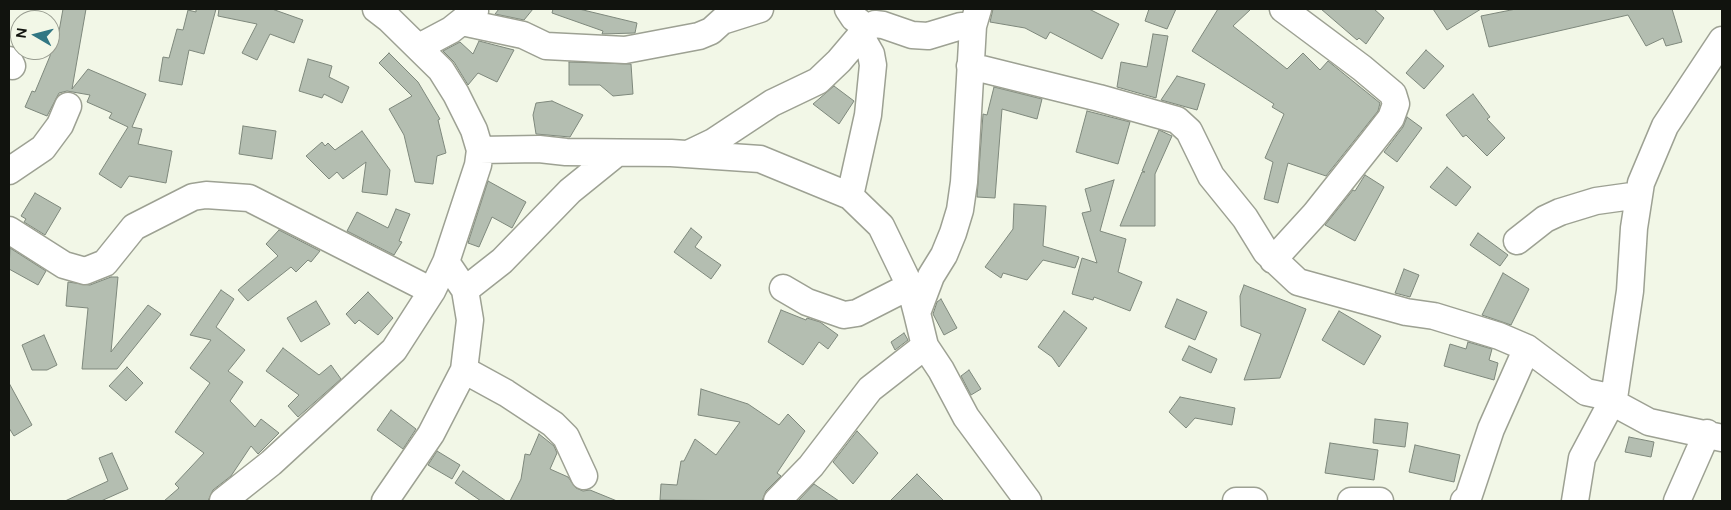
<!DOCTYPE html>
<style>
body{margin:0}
#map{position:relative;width:1731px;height:510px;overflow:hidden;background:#f2f7e7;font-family:"DM Sans",sans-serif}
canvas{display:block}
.frame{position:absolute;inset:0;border:10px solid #11130e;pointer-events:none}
.north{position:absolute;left:10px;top:10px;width:50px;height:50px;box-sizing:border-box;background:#f2f7e7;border:1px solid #989c90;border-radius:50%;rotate:278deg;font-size:14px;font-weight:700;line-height:20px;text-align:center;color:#11130e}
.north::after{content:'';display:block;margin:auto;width:18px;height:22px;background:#317783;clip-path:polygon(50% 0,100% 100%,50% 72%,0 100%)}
</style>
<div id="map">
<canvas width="1731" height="510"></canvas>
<div class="frame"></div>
<div class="north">N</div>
</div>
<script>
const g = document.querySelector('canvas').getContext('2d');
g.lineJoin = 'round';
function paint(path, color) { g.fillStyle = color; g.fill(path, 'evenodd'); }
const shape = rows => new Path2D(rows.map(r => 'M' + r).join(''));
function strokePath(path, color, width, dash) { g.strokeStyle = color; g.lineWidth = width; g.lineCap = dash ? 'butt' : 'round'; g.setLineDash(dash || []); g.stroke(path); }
const building = shape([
 [63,9,86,9,72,89,88,69,146,94,132,127,142,129,138,144,172,151,166,183,129,176,121,188,99,174,128,127,109,118,112,113,87,102,90,95,67,91,59,93,47,116,25,107,32,91,35,92,50,56,53,36,58,37,63,9],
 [196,9,216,9,204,54,189,50,182,85,159,81,163,57,169,58,177,29,183,30,188,10,196,12,196,9],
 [219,9,272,9,303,20,294,43,270,34,257,60,242,53,257,24,218,16,219,9],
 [499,9,533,9,524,20,495,14,499,9],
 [553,9,579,9,637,23,635,33,602,34,603,31,552,13,553,9],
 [993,9,1089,9,1119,24,1102,59,1050,32,1046,39,1025,28,990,22,993,9],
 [1149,9,1176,9,1167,29,1145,21,1149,9],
 [1218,9,1251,9,1233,26,1287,69,1303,53,1320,70,1328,61,1380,103,1378,111,1326,176,1288,163,1278,203,1264,199,1273,162,1265,158,1284,114,1272,107,1274,104,1192,51,1218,9],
 [1321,9,1374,9,1384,18,1366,44,1359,38,1357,40,1321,9],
 [1433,9,1481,9,1447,30,1433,9],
 [1516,9,1672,9,1682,42,1666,46,1663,38,1646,46,1628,15,1489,47,1481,16,1516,9],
 [1153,34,1168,36,1156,98,1117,87,1121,62,1147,67,1153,34],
 [479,41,514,50,497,82,478,73,468,85,454,62,443,51,460,42,473,54,479,41],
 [1426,50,1444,66,1424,89,1406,73,1426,50],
 [389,53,418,82,440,119,438,120,446,153,437,156,433,184,415,182,404,135,389,109,412,96,379,63,389,53],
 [308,59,332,66,329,77,349,87,342,103,324,94,322,98,299,91,308,59],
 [569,62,631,64,633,94,613,96,600,85,569,85,569,62],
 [1177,76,1205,84,1197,110,1161,100,1177,76],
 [834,86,854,101,839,124,813,104,834,86],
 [994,87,1042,99,1037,119,1002,109,995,198,977,197,983,114,987,115,994,87],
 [1473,94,1490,117,1487,119,1505,138,1487,156,1466,135,1463,137,1446,115,1473,94],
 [552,101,583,115,570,137,536,134,533,115,536,103,552,101],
 [1087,111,1130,122,1118,164,1076,152,1087,111],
 [1407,117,1422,128,1397,162,1384,152,1403,127,1407,117],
 [243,126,276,131,272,159,239,154,243,126],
 [1159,130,1172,136,1155,174,1155,226,1120,226,1142,172,1145,172,1142,171,1159,130],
 [362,131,390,170,387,195,362,192,366,162,343,179,337,172,329,179,306,156,322,142,325,146,328,143,335,150,362,131],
 [1447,167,1471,187,1456,206,1430,187,1447,167],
 [1365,175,1384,187,1355,241,1325,225,1353,190,1355,191,1365,175],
 [1114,180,1100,231,1126,239,1118,272,1142,282,1130,311,1094,297,1093,300,1072,294,1082,258,1097,263,1082,213,1091,211,1085,189,1114,180],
 [488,181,526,202,512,228,492,217,479,247,468,243,488,181],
 [35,193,61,208,45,235,24,222,26,219,21,216,35,193],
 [1014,204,1046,206,1043,246,1079,257,1075,268,1043,260,1027,280,1003,273,1001,278,985,267,1013,229,1014,204],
 [396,209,410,214,399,241,402,242,394,255,347,231,357,212,388,228,396,209],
 [691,228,702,237,695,247,721,265,711,279,674,252,691,228],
 [279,230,320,251,311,262,308,260,296,272,291,267,248,301,238,290,278,256,266,244,279,230],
 [1478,233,1508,255,1500,266,1470,245,1478,233],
 [10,248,46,271,38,285,9,269,10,248],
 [1404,269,1419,275,1410,297,1395,293,1404,269],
 [1503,273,1529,289,1511,325,1482,315,1503,273],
 [111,277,118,277,111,352,148,305,161,314,117,369,82,369,88,308,66,306,68,282,90,285,111,277],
 [1244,285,1306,309,1280,378,1244,380,1261,334,1241,326,1240,296,1244,285],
 [221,290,234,299,216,327,245,350,228,371,243,382,230,401,255,427,261,419,279,433,258,454,251,446,231,476,213,490,208,501,164,501,179,488,175,484,204,453,175,432,210,383,190,368,211,340,190,335,221,290],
 [368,292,393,318,378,335,359,320,355,324,346,314,368,292],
 [941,299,957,328,944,335,933,314,937,302,941,299],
 [1177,299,1207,312,1195,340,1165,327,1177,299],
 [316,301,330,324,301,342,287,318,316,301],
 [781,310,806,320,807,318,820,322,838,335,828,349,819,342,803,365,768,342,781,310],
 [1064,311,1087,328,1059,367,1052,357,1038,347,1064,311],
 [1339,311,1381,336,1364,365,1322,340,1339,311],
 [904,333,908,340,895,350,891,342,904,333],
 [44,335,57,365,47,370,32,370,22,345,44,335],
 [1468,342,1492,349,1489,360,1498,363,1494,380,1444,366,1450,344,1466,349,1468,342],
 [1189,346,1217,359,1211,373,1182,360,1189,346],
 [283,348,319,375,331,365,341,379,298,417,288,406,299,395,266,371,283,348],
 [127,367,143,383,126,401,109,386,127,367],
 [969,370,981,389,971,395,961,376,969,370],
 [9,383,32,425,14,436,9,428,9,383],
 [701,389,748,404,779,425,788,414,805,431,777,473,781,476,766,491,762,501,660,500,661,484,677,485,681,461,684,461,695,439,716,455,740,422,698,415,701,389],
 [1180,397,1235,408,1232,425,1195,418,1186,428,1169,412,1180,397],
 [391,410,416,429,403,449,377,430,391,410],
 [1375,419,1408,423,1405,447,1373,443,1375,419],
 [857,431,878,453,853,484,833,462,857,431],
 [539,434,554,446,557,453,550,469,568,477,576,488,583,491,590,490,617,501,510,501,521,479,525,454,530,455,539,434],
 [1629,437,1654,442,1651,457,1625,452,1629,437],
 [1330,443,1378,450,1374,480,1325,473,1330,443],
 [1415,445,1460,455,1454,482,1409,472,1415,445],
 [437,451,460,465,452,479,428,465,437,451],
 [112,453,128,489,101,501,65,501,108,481,99,458,112,453],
 [463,471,506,501,481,501,455,483,463,471],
 [917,474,944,501,890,501,917,474],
 [814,484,839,501,798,501,814,484]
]);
paint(building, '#b4beb1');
strokePath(building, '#7e887c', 1);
const minor = shape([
 [848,9,854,18,867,28],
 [978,9,973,26,964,182,960,210,953,233,944,255,931,276,917,313,925,346,941,370,966,417,1028,501],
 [462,22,523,35,546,46,625,50,699,36,711,31,722,21,760,9],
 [419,47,451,30,475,11],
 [9,60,12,66],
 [970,66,1099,98,1177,120,1189,131,1211,176,1245,218,1266,252,1298,282,1406,312,1434,316,1499,336,1527,348,1586,392,1614,398],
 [480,150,539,149,566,152,671,153,760,159,850,196,881,226,910,286,917,313],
 [690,153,713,142,772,103,818,81,839,61,867,28,875,24,883,25,912,35,928,36,961,26,973,26],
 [9,171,43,148,60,125,68,106],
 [850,196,868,115,873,65,871,54,860,35],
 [9,230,64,265,85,271,105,263,134,227,193,197,206,195,249,198,432,291],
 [1517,241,1545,219,1560,212,1596,201,1639,195],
 [1273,260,1315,214,1373,141,1391,118,1396,104,1393,94,1362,68,1283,9],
 [783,288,807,302,844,315,857,313,910,286],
 [465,290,502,261,570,191,617,153],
 [464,370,506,393,553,424,566,437,584,476],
 [1612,402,1649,422,1722,438],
 [223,501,271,463,394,350,432,291,446,262,478,165,480,150,474,130,456,94,441,70,389,19,376,9],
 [385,501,431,434,464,370,470,320,465,290,446,262],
 [777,501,811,466,870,389,925,346],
 [1236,501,1254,501],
 [1351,501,1380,501],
 [1464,501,1468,498,1491,429,1527,348],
 [1575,501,1582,458,1614,398,1630,291,1634,228,1641,183,1665,126,1722,40],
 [1677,501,1707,433]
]);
strokePath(minor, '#9da193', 29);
strokePath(minor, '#fff', 26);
</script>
